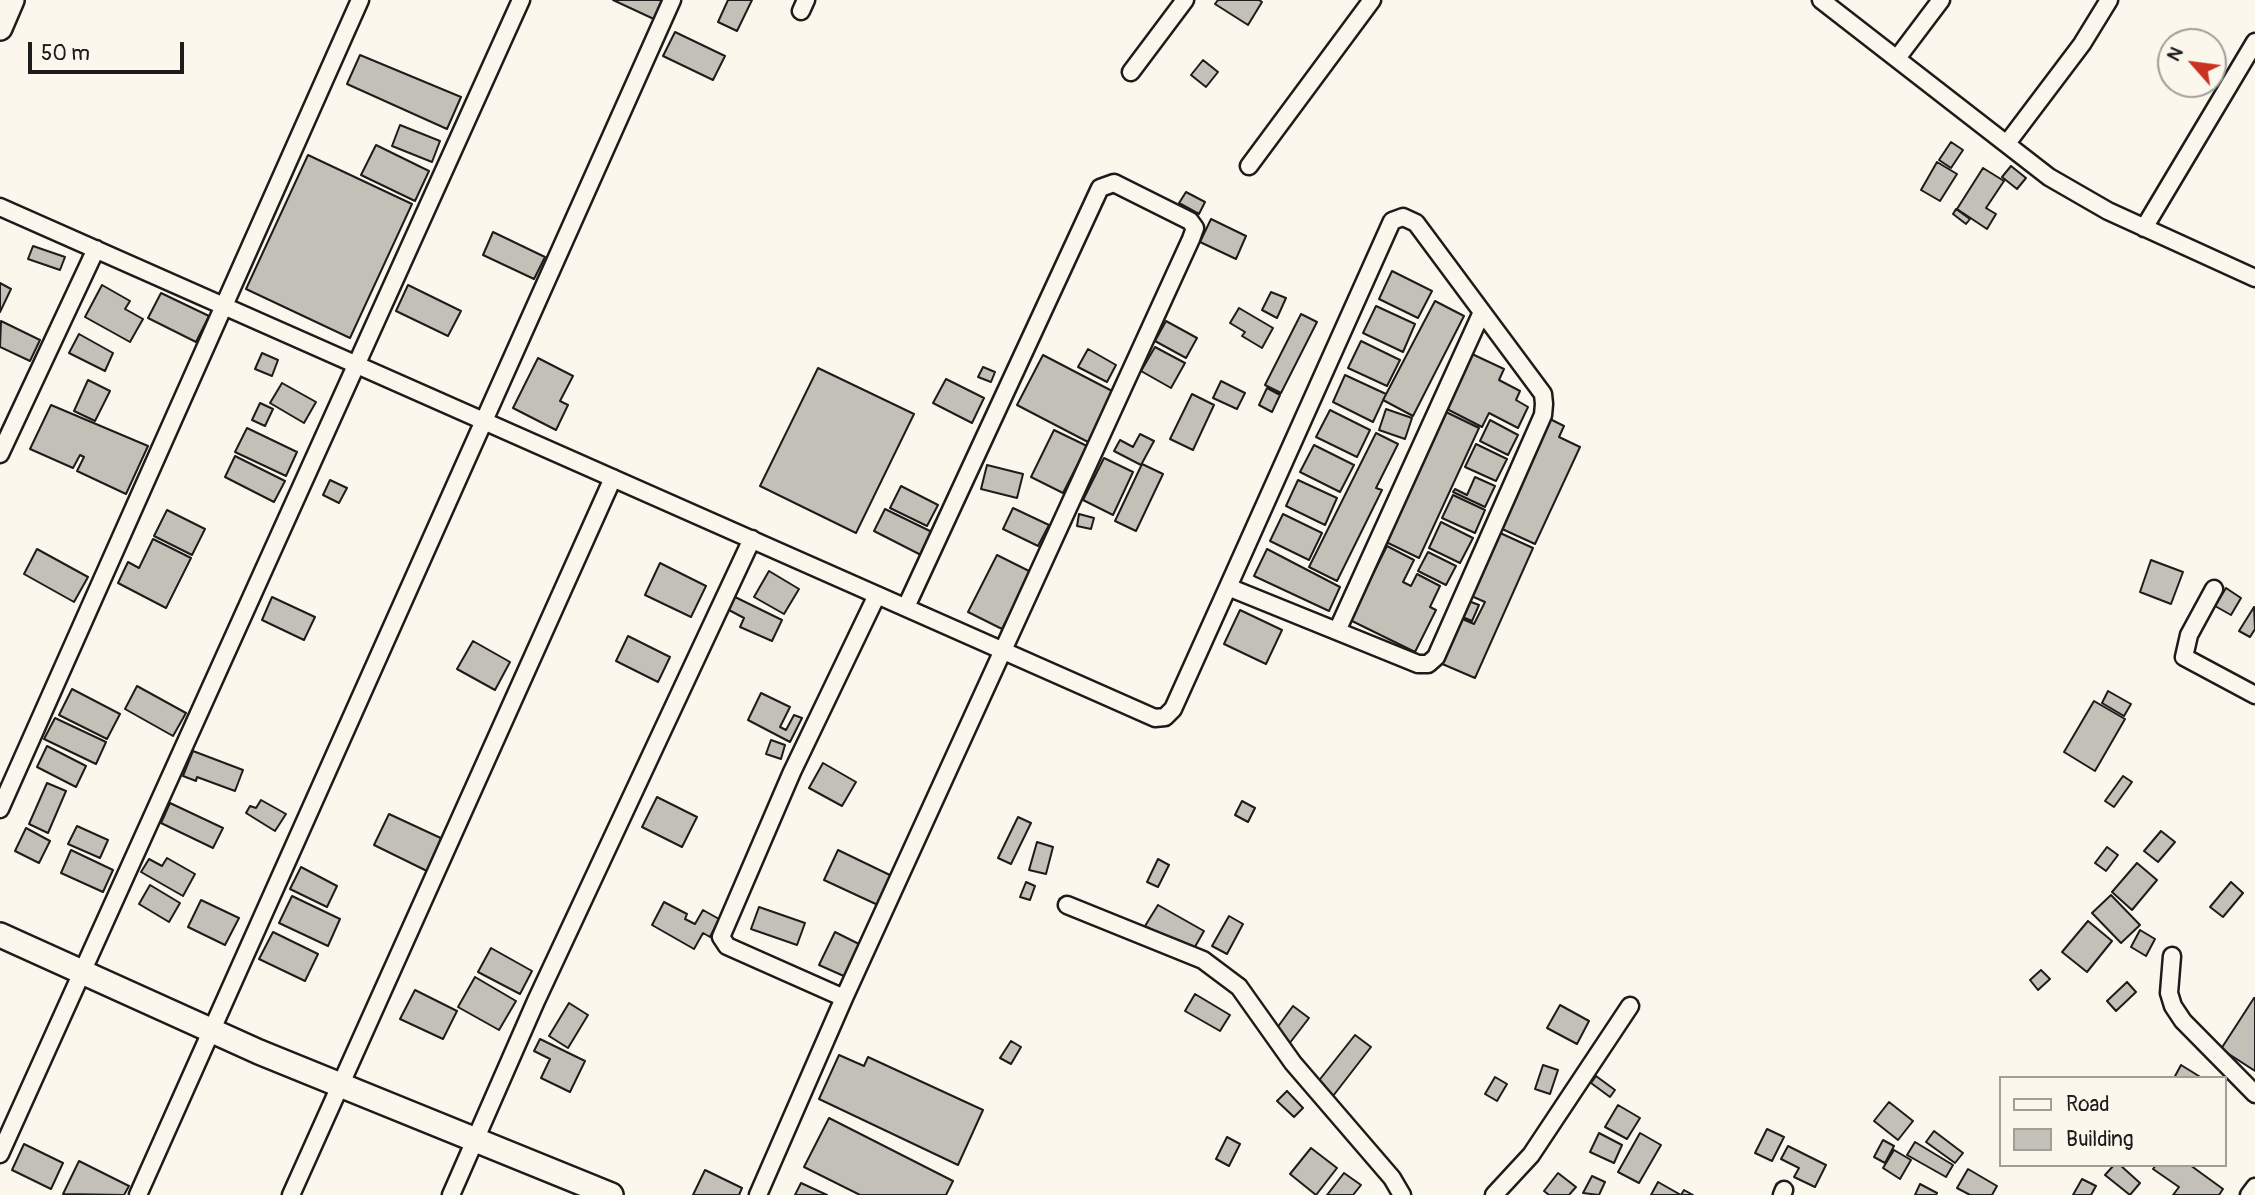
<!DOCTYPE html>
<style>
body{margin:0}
#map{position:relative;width:2255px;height:1195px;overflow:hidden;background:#fbf7ec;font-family:Pangolin,sans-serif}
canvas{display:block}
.legend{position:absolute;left:1999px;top:1076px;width:228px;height:91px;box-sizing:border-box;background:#fbf7ec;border:2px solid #a29f99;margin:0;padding:9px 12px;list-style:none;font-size:21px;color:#1c1c1c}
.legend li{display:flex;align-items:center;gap:14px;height:35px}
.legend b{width:35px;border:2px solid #a29f99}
.north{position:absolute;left:2157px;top:28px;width:70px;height:70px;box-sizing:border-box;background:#fbf7ec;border:2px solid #a29f99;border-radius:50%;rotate:298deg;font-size:19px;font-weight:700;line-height:28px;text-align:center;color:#1c1c1c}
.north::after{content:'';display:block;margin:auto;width:24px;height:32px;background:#c8321e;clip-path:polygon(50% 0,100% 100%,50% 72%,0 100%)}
.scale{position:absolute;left:28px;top:42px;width:156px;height:32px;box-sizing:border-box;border:4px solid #1c1c1c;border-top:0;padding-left:9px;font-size:21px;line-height:24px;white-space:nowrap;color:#1c1c1c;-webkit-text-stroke:5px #fbf7ec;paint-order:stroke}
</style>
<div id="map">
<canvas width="2255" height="1195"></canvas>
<ul class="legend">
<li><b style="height:9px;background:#fbf7ec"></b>Road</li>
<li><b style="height:19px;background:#c3c0b8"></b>Building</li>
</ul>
<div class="north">N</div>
<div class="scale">50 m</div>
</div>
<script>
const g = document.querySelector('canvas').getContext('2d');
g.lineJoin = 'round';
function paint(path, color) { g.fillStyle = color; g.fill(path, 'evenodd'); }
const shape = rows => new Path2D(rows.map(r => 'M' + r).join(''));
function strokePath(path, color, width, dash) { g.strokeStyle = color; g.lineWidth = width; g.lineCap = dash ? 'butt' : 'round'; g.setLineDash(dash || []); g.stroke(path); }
const building = shape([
 [613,0,666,0,656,20,613,0],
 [728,0,752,0,737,31,718,22,728,0],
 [1218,0,1259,0,1262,2,1248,25,1215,4,1218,0],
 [675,32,725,56,713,80,663,56,675,32],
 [360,55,461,97,447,129,347,84,360,55],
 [1203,60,1218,72,1206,87,1191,75,1203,60],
 [400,125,440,141,432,162,392,146,400,125],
 [1951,142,1963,150,1951,168,1939,160,1951,142],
 [376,145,429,171,415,201,361,175,376,145],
 [308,155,412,204,350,338,246,289,308,155],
 [1937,162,1957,174,1940,201,1921,190,1937,162],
 [2011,166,2026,178,2017,189,2002,177,2011,166],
 [1983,168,2004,181,1986,208,1996,214,1987,229,1957,209,1983,168],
 [1186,192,1205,202,1199,214,1179,203,1186,192],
 [1956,209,1970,219,1966,224,1953,214,1956,209],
 [1211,219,1246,236,1236,259,1200,242,1211,219],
 [493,232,545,257,534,279,483,255,493,232],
 [33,246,65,257,60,270,28,259,33,246],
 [1392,271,1432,291,1418,318,1379,299,1392,271],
 [0,283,11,289,0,312,0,283],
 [102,285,130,301,125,309,143,319,130,342,85,317,102,285],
 [408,285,461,311,448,336,396,311,408,285],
 [1271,292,1286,298,1277,318,1262,310,1271,292],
 [161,293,209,316,196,342,148,318,161,293],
 [1435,301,1464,316,1413,416,1383,400,1435,301],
 [1376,306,1415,324,1403,352,1363,333,1376,306],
 [1239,308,1273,328,1262,348,1242,336,1245,332,1230,323,1239,308],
 [1301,314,1317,322,1281,393,1265,385,1301,314],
 [1,321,40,340,30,361,0,347,1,321],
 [1166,321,1197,338,1186,358,1155,341,1166,321],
 [79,334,113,353,105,371,69,353,79,334],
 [1361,341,1400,360,1387,386,1348,368,1361,341],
 [1155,347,1185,363,1171,388,1141,371,1155,347],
 [1088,349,1116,365,1107,382,1078,367,1088,349],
 [262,353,278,360,272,376,255,369,262,353],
 [1472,354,1504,369,1499,380,1520,391,1516,400,1528,407,1518,428,1489,413,1482,427,1445,408,1472,354],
 [1043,355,1114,392,1088,442,1017,405,1043,355],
 [538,358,573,376,560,401,568,405,556,430,513,408,538,358],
 [983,367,995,372,991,382,978,377,983,367],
 [818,368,914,414,856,533,760,486,818,368],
 [1345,375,1386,394,1373,422,1333,402,1345,375],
 [946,379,984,398,972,423,933,403,946,379],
 [88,380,110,391,95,421,74,411,88,380],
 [1221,381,1245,393,1237,409,1213,398,1221,381],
 [282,383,316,402,304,423,270,403,282,383],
 [1267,388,1280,395,1272,412,1259,405,1267,388],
 [1192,394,1214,405,1193,450,1170,439,1192,394],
 [260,403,273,409,265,426,252,420,260,403],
 [51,405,148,446,126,494,77,471,84,457,80,455,73,468,30,449,51,405],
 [1386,409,1412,418,1405,439,1379,430,1386,409],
 [1330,410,1370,430,1357,457,1316,437,1330,410],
 [1446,412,1479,428,1419,558,1386,542,1446,412],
 [1550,419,1564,426,1559,437,1580,447,1535,544,1500,528,1550,419],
 [1490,420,1518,435,1508,455,1480,441,1490,420],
 [247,428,297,452,286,476,235,452,247,428],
 [1054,430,1087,446,1063,493,1031,477,1054,430],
 [1376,433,1398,444,1376,488,1382,490,1337,581,1309,567,1376,433],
 [1140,434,1154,441,1141,465,1114,451,1120,440,1133,447,1140,434],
 [1476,444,1507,459,1496,481,1465,467,1476,444],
 [1314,445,1354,465,1340,492,1300,472,1314,445],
 [235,456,285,481,274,502,225,477,235,456],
 [1104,458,1133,472,1113,515,1083,500,1104,458],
 [1142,464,1163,474,1136,531,1115,521,1142,464],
 [987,465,1023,474,1017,498,981,489,987,465],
 [1475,477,1495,486,1485,507,1453,492,1455,489,1467,495,1475,477],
 [330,480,347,488,339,503,323,495,330,480],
 [1298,480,1337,498,1325,525,1286,506,1298,480],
 [901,486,938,505,927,526,890,508,901,486],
 [1453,495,1485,510,1475,533,1442,518,1453,495],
 [1013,508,1049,525,1038,546,1003,529,1013,508],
 [885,509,932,532,921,555,874,531,885,509],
 [167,510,205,529,192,555,154,536,167,510],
 [1079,514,1094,518,1091,529,1077,526,1079,514],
 [1283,514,1322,533,1309,560,1270,541,1283,514],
 [1441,522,1473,538,1460,563,1429,548,1441,522],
 [1498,532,1533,548,1475,678,1440,663,1460,618,1474,624,1485,602,1469,595,1498,532],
 [153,539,191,558,166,608,118,583,128,562,139,568,153,539],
 [1387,546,1414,560,1403,582,1411,586,1417,574,1440,586,1430,607,1436,610,1415,652,1350,620,1387,546],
 [37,549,88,577,74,602,24,574,37,549],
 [1267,549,1340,587,1329,611,1254,576,1267,549],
 [1428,552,1456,566,1446,585,1418,571,1428,552],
 [997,555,1031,572,1002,629,968,612,997,555],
 [2151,560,2183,572,2171,604,2140,592,2151,560],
 [660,563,706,586,691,617,645,595,660,563],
 [769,571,799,589,784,614,754,597,769,571],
 [2226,588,2241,598,2231,615,2215,606,2226,588],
 [733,596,782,620,772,641,740,627,744,618,727,609,733,596],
 [272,597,315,617,304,640,262,620,272,597],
 [1466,600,1479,605,1472,621,1460,616,1466,600],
 [2254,607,2255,629,2250,637,2239,631,2254,607],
 [1240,610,1282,630,1266,664,1224,644,1240,610],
 [628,636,670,657,658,682,616,661,628,636],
 [473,641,510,662,495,690,457,669,473,641],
 [137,686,186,713,173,736,125,709,137,686],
 [72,689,120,714,107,739,59,715,72,689],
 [2108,691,2131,704,2124,716,2102,703,2108,691],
 [761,693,790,707,780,727,786,730,794,715,802,718,790,742,748,720,761,693],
 [2094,701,2125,719,2095,771,2064,752,2094,701],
 [55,718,106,742,96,764,44,739,55,718],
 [771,740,785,745,781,759,766,754,771,740],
 [47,746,86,766,76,787,37,767,47,746],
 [193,751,243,770,235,791,197,777,196,781,183,776,193,751],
 [823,763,856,782,842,806,809,788,823,763],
 [2123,776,2132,782,2114,807,2105,801,2123,776],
 [47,783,66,791,48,833,29,824,47,783],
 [657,797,697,817,682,847,642,827,657,797],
 [261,800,286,814,275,831,246,813,250,806,256,808,261,800],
 [1242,801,1255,808,1248,822,1235,815,1242,801],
 [170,803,223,828,213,848,161,823,170,803],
 [389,814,445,840,429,872,374,845,389,814],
 [1018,817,1031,823,1011,864,998,858,1018,817],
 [77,826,108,840,100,858,68,844,77,826],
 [26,828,50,841,39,863,15,851,26,828],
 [2161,831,2175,842,2158,862,2144,851,2161,831],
 [1037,842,1053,847,1046,874,1029,870,1037,842],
 [2107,847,2118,855,2106,871,2095,863,2107,847],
 [71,850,113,870,103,892,61,873,71,850],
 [838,850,894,877,880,906,824,880,838,850],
 [167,858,195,874,183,896,141,872,149,859,162,866,167,858],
 [1158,859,1169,865,1158,887,1147,882,1158,859],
 [2137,863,2157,880,2132,910,2112,892,2137,863],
 [301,867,337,886,327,907,290,889,301,867],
 [1026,882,1035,886,1030,900,1020,897,1026,882],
 [2231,882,2243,893,2223,917,2210,907,2231,882],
 [150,885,180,903,169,922,139,904,150,885],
 [2111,895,2140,925,2121,943,2092,913,2111,895],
 [292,896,340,919,328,946,279,923,292,896],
 [201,900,239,918,225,945,188,927,201,900],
 [664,902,687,914,685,919,695,924,703,910,719,919,710,937,703,933,694,949,652,925,664,902],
 [1158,905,1204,931,1192,952,1145,926,1158,905],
 [759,907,805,923,797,945,751,929,759,907],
 [1229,916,1243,924,1227,954,1212,946,1229,916],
 [2088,921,2112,941,2087,972,2062,952,2088,921],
 [2140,930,2155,939,2146,956,2131,947,2140,930],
 [273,932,318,954,305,981,259,959,273,932],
 [835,932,861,945,846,977,819,965,835,932],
 [491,948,532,971,520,994,478,972,491,948],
 [2041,970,2050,979,2038,990,2030,980,2041,970],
 [475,977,516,1001,499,1030,458,1007,475,977],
 [2127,982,2136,992,2116,1011,2107,1001,2127,982],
 [415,990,457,1011,443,1039,400,1019,415,990],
 [1195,994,1230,1015,1220,1031,1185,1011,1195,994],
 [2254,998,2255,998,2255,1071,2221,1049,2254,998],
 [569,1003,588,1015,568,1048,549,1036,569,1003],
 [1560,1005,1589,1021,1577,1044,1547,1028,1560,1005],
 [1293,1006,1309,1018,1289,1044,1274,1032,1293,1006],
 [1355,1035,1371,1047,1333,1096,1317,1083,1355,1035],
 [540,1039,585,1061,570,1092,541,1078,550,1059,534,1051,540,1039],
 [1011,1041,1021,1047,1011,1064,1000,1058,1011,1041],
 [839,1055,864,1066,868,1057,983,1110,958,1165,819,1099,839,1055],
 [1543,1065,1558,1070,1550,1094,1535,1089,1543,1065],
 [2181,1065,2202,1078,2174,1078,2181,1065],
 [1596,1076,1615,1090,1610,1097,1591,1083,1596,1076],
 [1495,1077,1507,1084,1497,1101,1485,1094,1495,1077],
 [1287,1091,1303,1108,1294,1117,1277,1101,1287,1091],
 [1889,1102,1913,1121,1898,1140,1874,1121,1889,1102],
 [1618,1105,1640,1118,1627,1139,1605,1127,1618,1105],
 [829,1118,953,1181,946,1195,860,1195,804,1167,829,1118],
 [1767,1129,1784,1137,1772,1161,1755,1153,1767,1129],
 [1934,1131,1963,1153,1955,1163,1926,1142,1934,1131],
 [1599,1133,1622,1145,1614,1163,1590,1152,1599,1133],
 [1640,1133,1661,1145,1639,1183,1618,1172,1640,1133],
 [1227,1137,1240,1144,1229,1166,1216,1159,1227,1137],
 [1883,1140,1894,1146,1885,1163,1874,1157,1883,1140],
 [1915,1142,1953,1165,1946,1177,1907,1155,1915,1142],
 [24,1144,63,1163,51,1189,12,1170,24,1144],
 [1788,1146,1826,1165,1815,1187,1794,1177,1799,1168,1781,1159,1788,1146],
 [1311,1148,1337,1168,1316,1195,1290,1174,1311,1148],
 [1894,1150,1911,1160,1900,1179,1883,1168,1894,1150],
 [79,1161,129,1186,124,1195,63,1194,79,1161],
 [2114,1165,2120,1165,2140,1183,2130,1195,2105,1175,2114,1165],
 [2156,1165,2190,1165,2223,1189,2219,1195,2173,1195,2179,1187,2153,1169,2156,1165],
 [1968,1169,1997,1186,1992,1195,1970,1195,1957,1188,1968,1169],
 [705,1170,742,1188,739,1195,693,1195,705,1170],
 [1344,1173,1361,1185,1353,1195,1327,1195,1344,1173],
 [1558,1173,1576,1187,1569,1195,1549,1195,1544,1191,1558,1173],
 [1592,1176,1605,1182,1599,1195,1583,1193,1592,1176],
 [2082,1179,2096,1186,2091,1195,2073,1195,2082,1179],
 [1658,1182,1681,1195,1684,1190,1693,1195,1651,1195,1658,1182],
 [801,1183,827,1195,795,1195,801,1183],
 [1920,1184,1937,1193,1936,1195,1915,1195,1920,1184]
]);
paint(building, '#c3c0b8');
strokePath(building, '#1c1c1c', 2);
const street = shape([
 [1821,0,2049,177,2108,211,2255,278],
 [801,11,806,0],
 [1898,57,1941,0],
 [1131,72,1185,0],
 [2008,142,2082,44,2109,0],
 [1249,166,1372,0],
 [0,207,1155,718,1165,717,1173,709,1228,587,1392,221,1403,217,1416,223,1543,394,1544,404,1543,415,1436,657,1428,664,1418,664,1228,587],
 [2144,228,2255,42],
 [0,454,96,249],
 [2214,589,2189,635,2184,657,2255,695],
 [1337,631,1482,312],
 [0,809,360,0],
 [1067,905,1203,960,1239,987,1293,1063,1392,1178,1402,1195],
 [2172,956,2169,993,2173,1006,2183,1021,2255,1094],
 [844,998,727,946,721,937,792,772,877,595],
 [0,1154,521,0],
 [138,1195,672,0],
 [291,1195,613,478],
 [451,1195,536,1001,752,539],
 [758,1195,844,998,1191,239,1195,228,1190,221,1114,183,1100,188,906,607],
 [1494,1195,1531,1155,1630,1006],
 [1782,1195,1784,1190],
 [2249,1195,2255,1187]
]);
const secondary = shape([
 [0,28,12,0],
 [0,935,259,1052,611,1195]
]);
strokePath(street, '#1c1c1c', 21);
strokePath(secondary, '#1c1c1c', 28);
strokePath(street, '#fbf7ec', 16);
strokePath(secondary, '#fbf7ec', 23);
</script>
